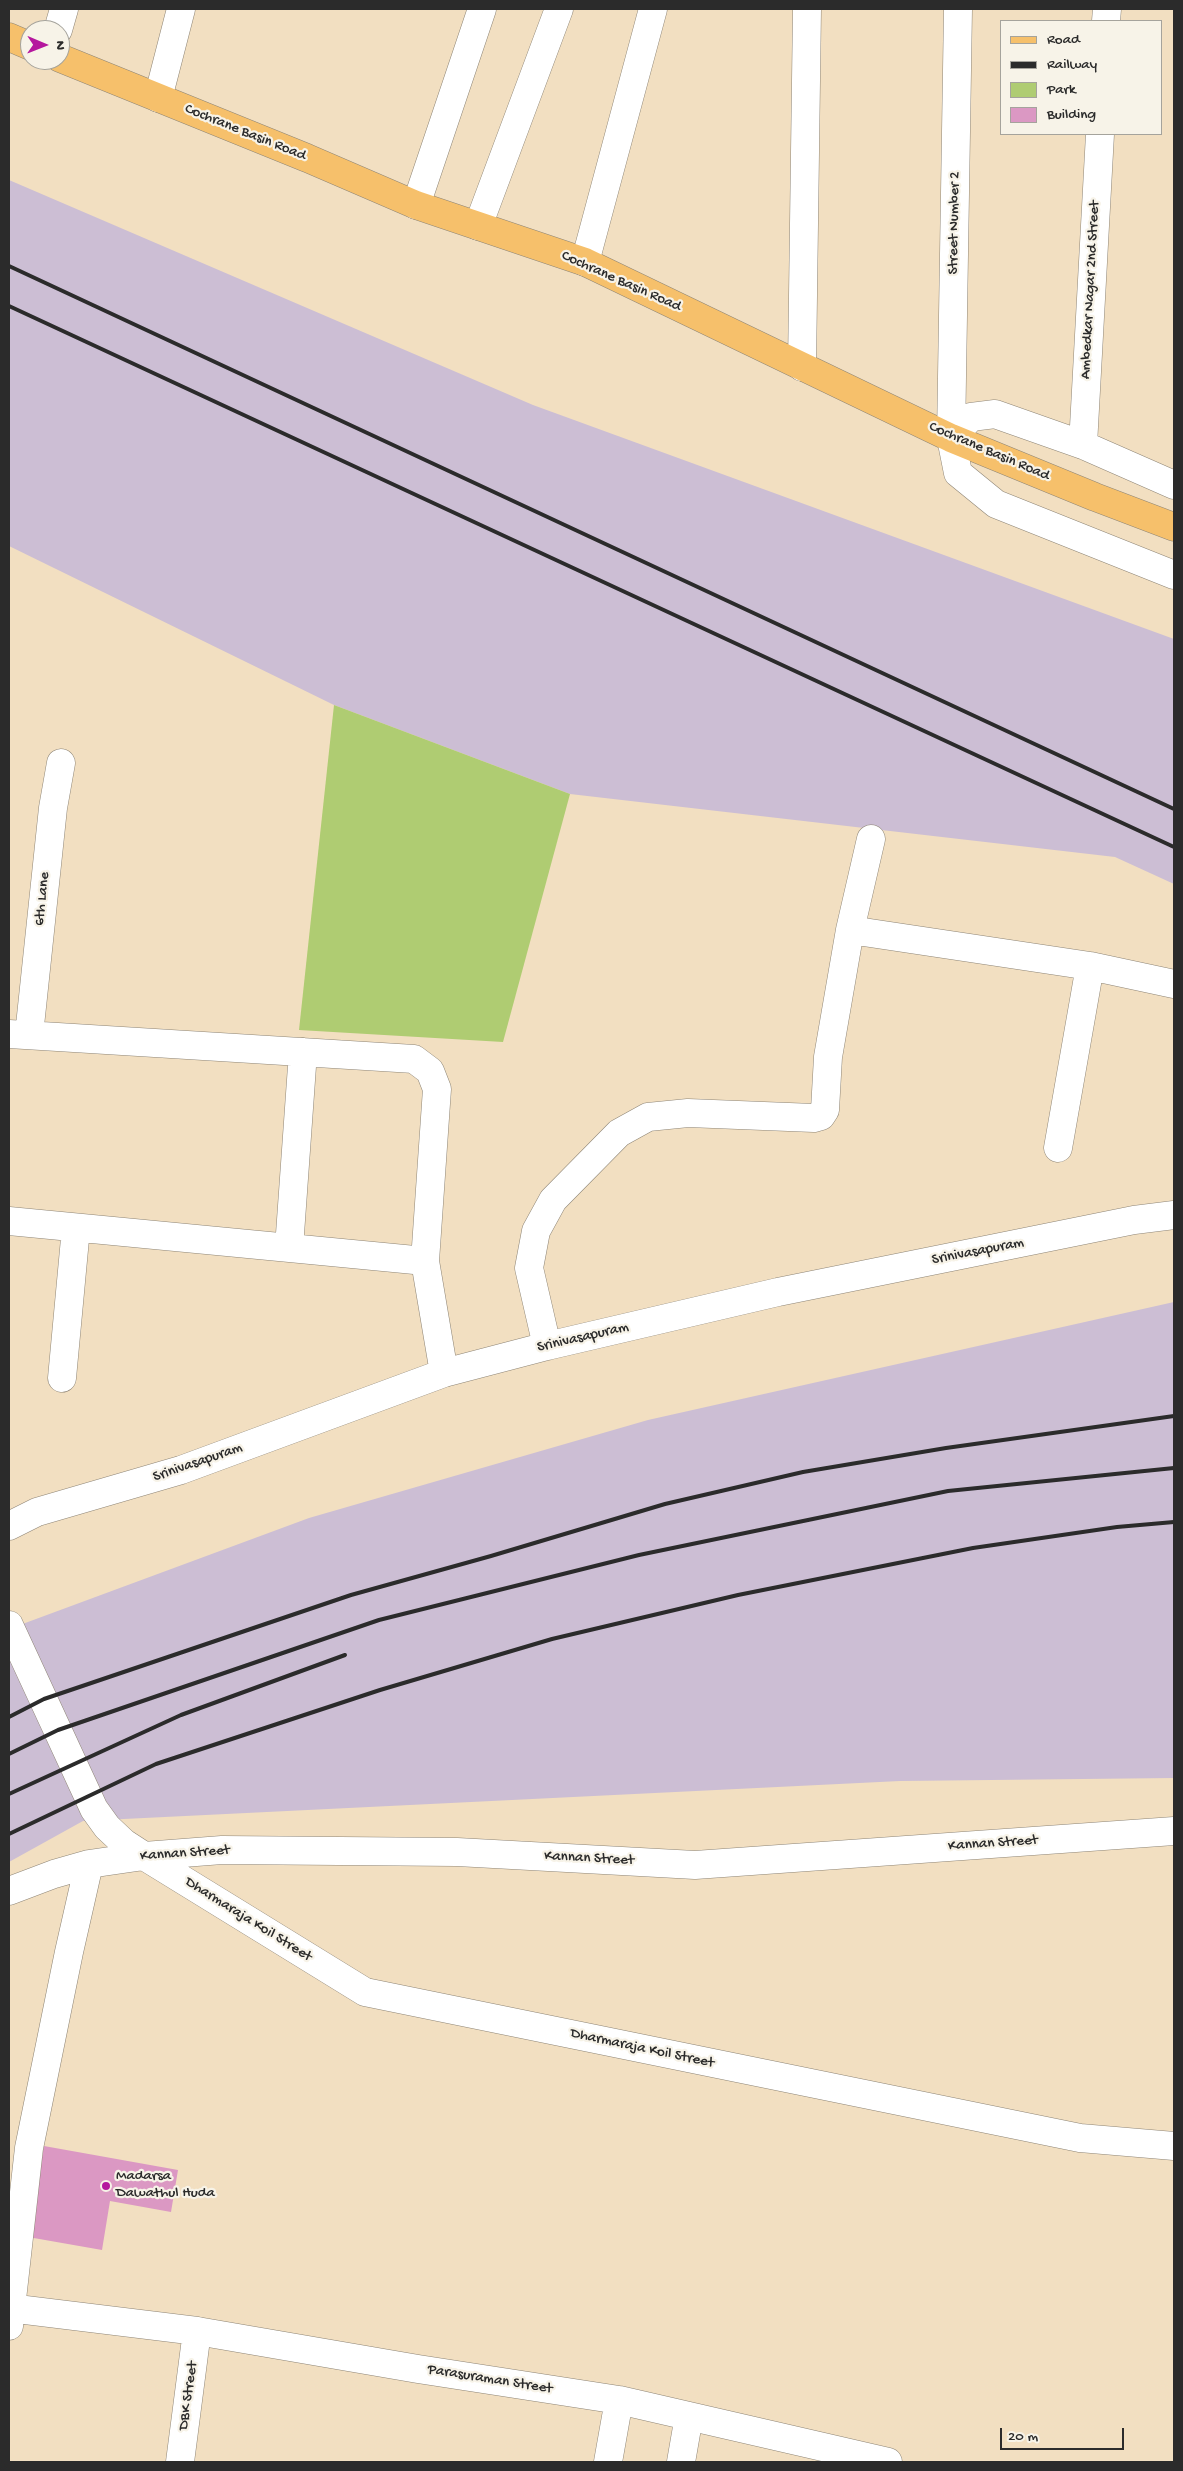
<!DOCTYPE html>
<style>
body{margin:0}
#map{position:relative;width:1183px;height:2471px;overflow:hidden;background:#f2dfc1;font-family:"Gochi Hand",sans-serif}
canvas{display:block}
.frame{position:absolute;inset:0;border:10px solid #2b2b2b;pointer-events:none}
.legend{position:absolute;left:1000px;top:20px;width:162px;height:115px;box-sizing:border-box;background:#f7f3e8;border:1px solid #a5a39c;margin:0;padding:6px 9px;list-style:none;font-size:15px;color:#2b2b2b}
.legend li{display:flex;align-items:center;gap:10px;height:25px}
.legend b{width:25px;border:1px solid #a5a39c}
.north{position:absolute;left:20px;top:20px;width:50px;height:50px;box-sizing:border-box;background:#f7f3e8;border:1px solid #a5a39c;border-radius:50%;rotate:91deg;font-size:14px;font-weight:700;line-height:20px;text-align:center;color:#2b2b2b}
.north::after{content:'';display:block;margin:auto;width:18px;height:22px;background:#b5179e;clip-path:polygon(50% 0,100% 100%,50% 72%,0 100%)}
.scale{position:absolute;left:1000px;top:2428px;width:124px;height:22px;box-sizing:border-box;border:2px solid #2b2b2b;border-top:0;padding-left:6px;font-size:15px;line-height:18px;white-space:nowrap;color:#2b2b2b;-webkit-text-stroke:4px #f7f3e8;paint-order:stroke}
</style>
<div id="map">
<canvas width="1183" height="2471"></canvas>
<div class="frame"></div>
<ul class="legend">
<li><b style="height:6px;background:#f6c06b"></b>Road</li>
<li><b style="height:6px;background:#2b2b2b"></b>Railway</li>
<li><b style="height:14px;background:#afcc72"></b>Park</li>
<li><b style="height:14px;background:#db98c3"></b>Building</li>
</ul>
<div class="north">N</div>
<div class="scale">20 m</div>
</div>
<script>
const g = document.querySelector('canvas').getContext('2d');
g.lineJoin = 'round';
function paint(path, color) { g.fillStyle = color; g.fill(path, 'evenodd'); }
const shape = rows => new Path2D(rows.map(r => 'M' + r).join(''));
function strokePath(path, color, width, dash) { g.strokeStyle = color; g.lineWidth = width; g.lineCap = dash ? 'butt' : 'round'; g.setLineDash(dash || []); g.stroke(path); }
function drawText(font, color, halo, rows, align = 'center') {
  g.font = font + ' "Gochi Hand",sans-serif'; g.lineWidth = 4.5; g.setLineDash([]); g.textBaseline = 'middle'; g.strokeStyle = halo; g.fillStyle = color; for (const [text, x, y, turn = 0] of rows) {
    g.save(); g.translate(x, y); g.rotate((+turn || 0) * Math.PI / 180); g.textAlign = isNaN(turn) ? turn : align; if (halo) g.strokeText(text, 0, 0); g.fillText(text, 0, 0); g.restore();
  }
}
paint(shape([
 [9,180,533,405,1174,639,1174,884,1115,857,570,794,334,705,9,546],
 [1174,1302,1174,1778,900,1781,83,1821,9,1862,9,1629,309,1518,648,1420]
]), '#ccbed4');
paint(shape([
 [334,705,570,794,503,1042,299,1030]
]), '#afcc72');
paint(shape([
 [44,2146,178,2170,171,2212,110,2201,102,2250,28,2237]
]), '#db98c3');
const minor = shape([
 [958,9,951,438,958,473,996,504,1174,575],
 [1106,21,1107,9],
 [58,30,64,9],
 [158,98,181,9],
 [416,205,482,9],
 [478,226,559,9],
 [585,262,653,9],
 [802,367,807,9],
 [951,438,971,417,995,414,1083,445,1174,485],
 [1083,445,1100,134],
 [850,930,1090,966,1174,984],
 [9,1034,414,1059,430,1071,437,1089,425,1261,444,1373],
 [29,1035,53,808,61,763],
 [1058,1148,1090,966],
 [9,1221,425,1261],
 [289,1248,303,1052],
 [547,1346,529,1268,536,1231,553,1200,619,1133,648,1117,688,1113,814,1118,821,1116,825,1110,828,1057,850,930,871,839],
 [62,1378,76,1228],
 [9,1526,37,1512,181,1470,444,1373,547,1346,778,1292,1134,1220,1174,1215],
 [9,1625,94,1809,107,1827,124,1843,144,1856,365,1992,1080,2138,1174,2146],
 [9,1891,54,1874,89,1864,144,1856,222,1850,457,1852,695,1865,1174,1831],
 [9,2308,197,2331,418,2369,619,2400,888,2462],
 [9,2326,29,2148,69,1952,89,1864],
 [180,2462,197,2331],
 [608,2462,619,2400],
 [681,2462,689,2416]
]);
const major = shape([
 [9,37,30,46],
 [60,58,307,158,416,205,585,262,951,438,1095,497,1174,527]
]);
strokePath(minor, '#8e8576', 29);
strokePath(major, '#8e8576', 29);
strokePath(minor, '#fff', 28);
strokePath(major, '#f6c06b', 28);
strokePath(shape([
 [9,266,1174,809],
 [9,306,1174,847],
 [9,1717,44,1699,351,1595,491,1556,665,1504,803,1472,946,1448,1174,1416],
 [9,1754,58,1730,379,1620,639,1555,948,1491,1174,1468],
 [9,1794,181,1715,345,1655],
 [9,1834,156,1764,380,1690,552,1639,738,1595,973,1548,1117,1527,1174,1522]
]), '#2b2b2b', 4);
for (const [x, y, r, color] of [
 [106,2186,5,"#b5179e"]
]) { const dot = new Path2D(); dot.arc(x, y, r, 0, 2 * Math.PI); g.fillStyle = color; g.fill(dot); strokePath(dot, '#f7f3e8', 2); }
drawText('15px', '#2b2b2b', '#f7f3e8', [
 ["Cochrane Basin Road",245,133,22],
 ["Street Number 2",955,223,-89],
 ["Cochrane Basin Road",621,282,24],
 ["Ambedkar Nagar 2nd Street",1091,290,-87],
 ["Cochrane Basin Road",989,452,23],
 ["6th Lane",43,899,-84],
 ["Srinivasapuram",978,1252,-11],
 ["Srinivasapuram",583,1338,-13],
 ["Srinivasapuram",198,1463,-19],
 ["Kannan Street",993,1844,-4],
 ["Kannan Street",185,1854,-4],
 ["Kannan Street",589,1859,3],
 ["Dharmaraja Koil Street",248,1920,32],
 ["Dharmaraja Koil Street",642,2049,12],
 ["Parasuraman Street",490,2380,9],
 ["DBK Street",189,2396,-82]
]);
drawText('15px', '#2b2b2b', '#f7f3e8', [
 ["Madarsa",116,2177],
 ["Dawathul Huda",116,2194]
], 'left');
</script>
